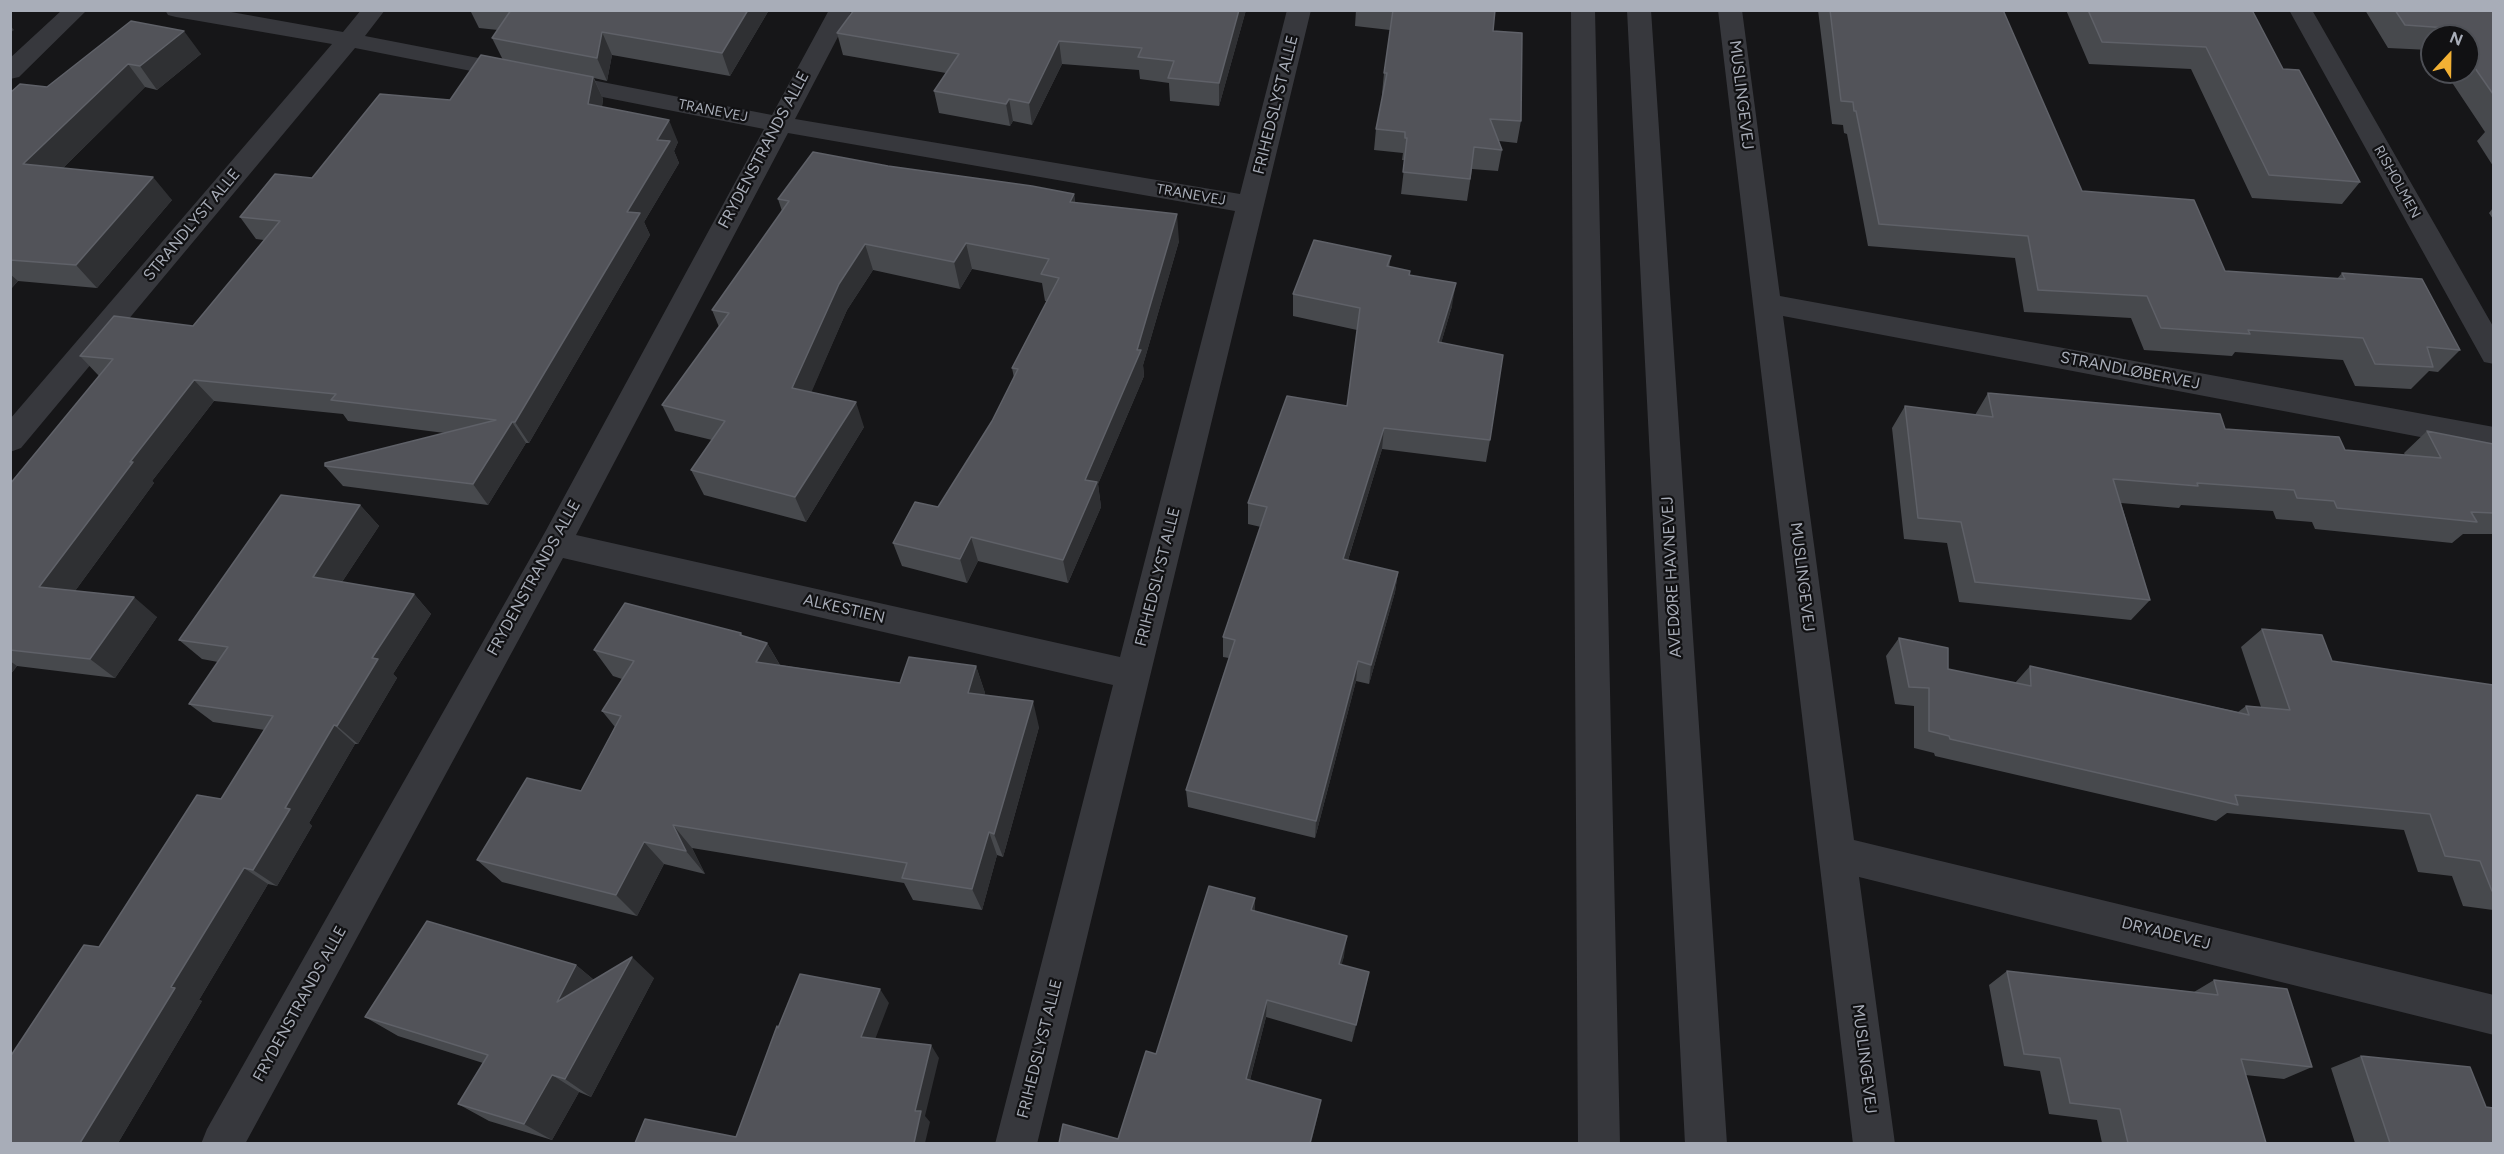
<!DOCTYPE html>
<meta charset="utf-8">
<style>
body{margin:0}
#map{position:relative;width:2504px;height:1154px;overflow:hidden;background:#161618;font-family:Figtree,sans-serif}
canvas{display:block}
.frame{position:absolute;inset:0;border:12px solid #a8adb8;pointer-events:none}
.north{position:absolute;left:2420px;top:24px;width:60px;height:60px;box-sizing:border-box;background:#111113;border:2px solid #4d4f55;border-radius:50%;rotate:22deg;font-size:16px;font-weight:700;line-height:24px;text-align:center;color:#a8adb8}
.north::after{content:'';display:block;margin:auto;width:21px;height:27px;background:#f2b134;clip-path:polygon(50% 0,100% 100%,50% 72%,0 100%)}
</style>
<div id="map">
<canvas width="2504" height="1154"></canvas>
<div class="frame"></div>
<div class="north">N</div>
</div>
<script>
const g = document.querySelector('canvas').getContext('2d');
g.lineJoin = 'round';
const shape = rows => new Path2D(rows.map(r => 'M' + r).join(''));
function paint(path, color) { g.fillStyle = color; g.fill(path, 'evenodd'); }
function strokePath(path, color, width, dash) { g.strokeStyle = color; g.lineWidth = width; g.lineCap = dash ? 'butt' : 'round'; g.setLineDash(dash || []); g.stroke(path); }
function drawText(font, color, halo, rows, align = 'center') {
  g.font = font + ' Figtree,sans-serif'; g.lineWidth = 4.5; g.setLineDash([]); g.textBaseline = 'middle'; g.strokeStyle = halo; g.fillStyle = color; for (const [text, x, y, turn = 0] of rows) {
    g.save(); g.translate(x, y); g.rotate((+turn || 0) * Math.PI / 180); g.textAlign = isNaN(turn) ? turn : align; if (halo) g.strokeText(text, 0, 0); g.fillText(text, 0, 0); g.restore();
  }
}
paint(shape([
 [62,10,87,10,19,77,10,79,10,58,62,10],
 [165,10,220,10,343,32,361,10,385,10,365,36,772,115,829,10,852,10,795,119,1240,194,1287,10,1311,10,1037,1144,995,1144,1113,685,563,558,245,1144,201,1144,207,1129,544,534,764,129,355,48,21,448,10,452,10,419,332,44,176,17,168,15,165,10],
 [788,133,1235,211,1120,657,576,535,788,133],
 [1718,10,1742,10,1780,296,2494,427,2494,451,1783,316,1854,840,2494,995,2494,1035,1859,877,1895,1144,1853,1144,1718,10],
 [2289,10,2312,10,2494,328,2494,364,2484,362,2289,10]
]), '#37383d');
paint(shape([
 [1571,10,1595,10,1620,1144,1578,1144,1571,10],
 [1627,10,1651,10,1727,1144,1685,1144,1627,10]
]), '#37383d');
paint(shape([
 [470,10,769,10,730,76,612,55,607,81,594,78,603,99,602,107,678,142,674,151,679,163,644,222,650,235,529,443,526,443,488,505,343,486,325,466,445,433,348,421,343,414,214,401,152,481,154,483,75,591,157,617,115,678,17,666,10,675,10,484,99,376,80,356,193,326,264,240,256,239,240,217,312,178,450,100,503,60,492,38,498,30,479,28],
 [1246,10,1219,106,1170,101,1169,83,1140,79,1139,70,1062,64,1032,125,1013,121,1010,126,939,113,934,91,946,73,843,55,837,33],
 [1356,10,1495,10,1493,31,1521,121,1517,143,1499,141,1502,150,1498,171,1472,169,1467,201,1401,194,1405,160,1402,160,1403,153,1374,150,1376,129,1383,94,1382,94,1384,73,1390,30,1355,26],
 [1818,10,2003,10,2082,191,2225,271,2337,279,2342,273,2460,350,2438,372,2429,371,2411,389,2355,386,2343,360,2235,352,2232,356,2144,350,2131,318,2024,312,2015,258,1868,246,1847,134,1844,133,1843,125,1832,124],
 [2066,10,2252,10,2283,69,2360,182,2342,204,2252,198,2191,69,2089,64],
 [2365,10,2493,10,2493,166,2477,141,2485,132,2445,72,2468,72,2468,36,2432,36,2432,53,2430,50,2388,48],
 [131,21,201,54,157,90,145,87,63,168,172,200,97,288,18,281,10,290,10,93,47,87],
 [888,166,1074,194,1075,202,1179,241,1143,365,1144,376,1098,484,1101,507,1068,583,978,561,967,583,902,566,893,543,938,507,992,421,1014,378,1012,368,1047,301,1045,301,1042,283,972,269,960,289,873,270,847,310,811,392,864,427,806,522,704,495,691,470,712,440,675,431,662,405,719,327,712,310,782,211,778,199],
 [2493,208,2493,219,2489,213],
 [1391,256,1389,267,1410,275,1452,306,1441,343,1490,440,1486,462,1382,449,1348,560,1398,572,1395,592,1369,684,1356,681,1315,838,1188,807,1186,790,1229,658,1223,657,1223,637,1261,527,1248,524,1248,503,1347,406,1357,330,1293,316,1293,294],
 [1988,393,2225,429,2345,450,2405,455,2404,453,2427,431,2493,444,2493,534,2463,534,2452,543,2315,529,2312,522,2276,519,2273,511,2181,505,2179,508,2121,503,2150,600,2131,620,1959,602,1947,543,1904,539,1892,428,1905,406,1975,415],
 [360,505,379,526,342,582,414,594,431,614,393,674,397,678,358,744,355,744,309,823,312,826,277,886,268,884,199,1000,202,1001,118,1143,99,947,221,799,265,730,213,722,189,704,218,662,202,659,179,640],
 [2262,629,2332,661,2493,685,2493,910,2463,906,2452,876,2418,872,2404,830,2227,813,2216,821,1935,756,1934,753,1914,748,1914,706,1895,704,1886,656,1899,638,1948,669,2015,683,2030,666,2238,712,2246,706,2261,707,2241,647],
 [741,633,743,636,767,643,780,665,900,683,976,666,985,693,984,695,1039,727,1003,857,997,855,982,910,913,900,904,883,692,848,705,874,664,864,637,916,502,882,477,860,581,791,615,727,602,711,622,679,613,676,594,650],
 [1255,898,1255,912,1344,956,1341,965,1369,972,1352,1042,1266,1017,1250,1080,1318,1115,1118,1139,1156,1054],
 [576,965,594,980,654,978,591,1097,579,1092,552,1140,489,1121,458,1104,483,1063,398,1036,365,1017],
 [2007,971,2194,992,2214,980,2312,1067,2284,1079,2245,1075,2266,1143,2102,1143,2097,1120,2049,1114,2040,1071,2004,1066,1989,985],
 [2361,1056,2486,1107,2493,1143,2355,1143,2331,1068]
]), '#47494d');
paint(shape([
 [748,10,769,10,730,76,722,53],
 [1239,10,1246,10,1219,106,1219,83],
 [10,25,14,30,10,33],
 [184,31,201,54,157,90,140,66],
 [602,32,612,55,607,81,597,58],
 [1059,41,1062,64,1032,125,1029,103],
 [128,64,145,87,44,187,23,164],
 [593,77,603,99,598,126,588,104],
 [1009,99,1013,121,1010,126,1006,104],
 [669,120,678,142,674,151,679,163,644,222,650,235,529,443,515,422,627,212,657,140],
 [153,177,172,200,97,288,76,265],
 [1074,194,1077,221,1070,202],
 [1177,214,1179,241,1143,365,1144,376,1098,484,1101,507,1068,583,1063,560,1085,480,1137,350],
 [966,243,972,269,960,289,954,262],
 [865,244,873,270,847,310,802,414,792,388,839,284],
 [10,274,18,281,10,290],
 [1456,283,1452,306,1435,364,1438,342],
 [194,380,214,401,152,481,154,483,64,606,39,587,130,462],
 [856,402,864,427,806,522,795,497],
 [512,422,526,443,488,505,473,484],
 [1384,428,1382,449,1342,579,1343,559],
 [360,505,379,526,332,597,313,577],
 [971,537,978,561,967,583,960,559],
 [1398,572,1395,592,1369,684,1371,665],
 [414,594,431,614,393,674,397,678,358,744,337,726,372,658],
 [134,597,157,617,115,678,90,659],
 [767,643,782,669,756,662],
 [10,661,17,666,10,675],
 [1358,661,1356,681,1315,838,1316,821],
 [976,666,985,693,977,719,968,693],
 [1033,701,1039,727,1003,857,994,834],
 [334,725,355,744,309,823,312,826,277,886,253,870,285,808],
 [673,825,692,848,705,874,686,851],
 [989,832,997,855,982,910,972,889],
 [644,842,664,864,637,916,616,895],
 [244,868,268,884,199,1000,202,1001,118,1143,80,1143,171,987],
 [1255,898,1255,918,1251,910],
 [1347,936,1344,956,1337,983,1339,964],
 [632,957,654,978,591,1097,565,1079],
 [576,965,601,986,557,1002],
 [1369,972,1365,991,1352,1042,1356,1025],
 [880,989,889,1003,871,1050,861,1037],
 [1267,1000,1266,1017,1246,1095,1246,1079],
 [931,1045,939,1058,925,1116,930,1122,925,1143,914,1143,915,1111],
 [552,1075,579,1092,552,1140,524,1124],
 [1321,1100,1318,1115,1311,1143,1310,1143]
]), '#2f3033');
const building = shape([
 [511,10,748,10,722,53,602,32,597,58,492,38,511,10],
 [854,10,1239,10,1219,83,1168,78,1174,61,1138,57,1142,48,1059,41,1029,103,1009,99,1006,104,934,91,959,54,837,33,854,10],
 [1393,10,1495,10,1493,31,1522,33,1521,121,1490,119,1502,150,1474,147,1470,179,1403,172,1407,138,1405,138,1405,132,1376,129,1387,73,1384,73,1393,10],
 [1830,10,2003,10,2082,191,2194,200,2225,271,2345,279,2342,273,2422,279,2460,350,2427,347,2433,367,2375,364,2363,338,2248,330,2250,334,2161,328,2147,296,2038,290,2028,236,1879,224,1856,111,1854,111,1853,102,1841,101,1830,10],
 [2088,10,2252,10,2283,69,2299,70,2360,182,2269,175,2206,47,2102,42,2088,10],
 [2395,10,2493,10,2493,94,2468,58,2468,36,2453,36,2447,28,2405,25,2395,10],
 [131,21,184,31,140,66,128,64,23,164,153,177,76,265,10,260,10,93,20,84,47,87,131,21],
 [481,55,593,77,588,104,669,120,657,140,670,141,627,212,640,213,515,422,512,422,473,484,325,466,325,463,496,420,331,400,336,394,194,380,130,462,133,462,39,587,134,597,90,659,10,650,10,484,113,359,80,356,114,316,193,326,280,221,240,217,275,174,312,178,380,94,450,100,481,55],
 [813,152,888,166,1032,186,1074,194,1070,202,1177,214,1137,350,1141,350,1085,480,1097,482,1063,560,971,537,960,559,893,543,915,502,938,507,992,421,1018,369,1012,368,1059,278,1041,274,1049,259,966,243,954,262,865,244,839,284,792,388,856,402,795,497,691,470,725,421,662,405,729,313,712,310,789,201,778,199,813,152],
 [1314,240,1391,256,1387,266,1410,271,1409,275,1456,283,1438,342,1503,355,1490,440,1384,428,1343,559,1398,572,1371,665,1358,661,1316,821,1186,790,1235,640,1223,637,1267,507,1248,503,1287,396,1347,406,1360,308,1293,294,1314,240],
 [1988,393,2220,414,2225,429,2339,437,2345,450,2441,458,2427,431,2493,444,2493,513,2471,512,2477,522,2337,508,2334,501,2297,498,2294,490,2197,483,2198,486,2113,479,2150,600,1975,582,1961,522,1918,518,1905,406,1993,417,1988,393],
 [281,495,360,505,313,577,414,594,372,658,378,659,337,726,334,725,285,808,290,809,253,870,244,868,171,987,175,988,80,1143,10,1143,10,1057,84,945,99,947,197,795,221,799,273,716,189,704,228,647,179,640,281,495],
 [625,603,741,633,740,635,767,643,756,662,900,683,909,657,976,666,968,693,1033,701,994,834,989,832,972,889,902,878,907,863,673,825,686,851,644,842,616,895,477,860,527,778,581,791,621,716,602,711,634,661,594,650,625,603],
 [2262,629,2322,635,2332,661,2493,685,2493,891,2492,891,2480,861,2445,856,2430,814,2235,795,2238,805,1950,739,1949,736,1929,731,1929,688,1909,687,1899,638,1948,648,1948,669,2031,686,2030,666,2249,715,2246,706,2290,710,2262,629],
 [1209,886,1255,898,1251,910,1347,936,1339,964,1369,972,1356,1025,1267,1000,1246,1079,1321,1100,1310,1143,1059,1143,1063,1124,1118,1139,1146,1051,1156,1054,1209,886],
 [427,921,576,965,557,1002,632,957,565,1079,552,1075,524,1124,458,1104,488,1055,365,1017,427,921],
 [2007,971,2218,995,2214,980,2287,989,2312,1067,2241,1059,2266,1143,2128,1143,2120,1109,2070,1103,2060,1058,2024,1054,2007,971],
 [800,974,880,989,861,1037,931,1045,915,1111,921,1111,914,1143,635,1143,645,1119,736,1137,777,1026,778,1028,800,974],
 [2361,1056,2470,1067,2486,1107,2493,1108,2493,1143,2390,1143,2361,1056]
]);
paint(building, '#525359');
strokePath(building, '#5f6168', 1.5);
drawText('14px', '#a8adb8', '#111113', [
 ["TRANEVEJ",713,111,11],
 ["RISHOLMEN",2397,182,61],
 ["TRANEVEJ",1191,195,10]
]);
drawText('16px', '#a8adb8', '#111113', [
 ["MUSLINGEVEJ",1741,95,83],
 ["FRIHEDSLYST ALLE",1276,105,-76],
 ["FRYDENSTRANDS ALLE",764,150,-62],
 ["STRANDLYST ALLE",192,225,-50],
 ["STRANDLØBERVEJ",2130,371,11],
 ["FRIHEDSLYST ALLE",1158,577,-76],
 ["AVEDØRE HAVNEVEJ",1672,577,-93],
 ["MUSLINGEVEJ",1802,577,83],
 ["FRYDENSTRANDS ALLE",534,578,-61],
 ["ALKESTIEN",844,609,13],
 ["DRYADEVEJ",2166,934,14],
 ["FRYDENSTRANDS ALLE",300,1004,-61],
 ["FRIHEDSLYST ALLE",1040,1049,-76],
 ["MUSLINGEVEJ",1864,1059,83]
]);
</script>
